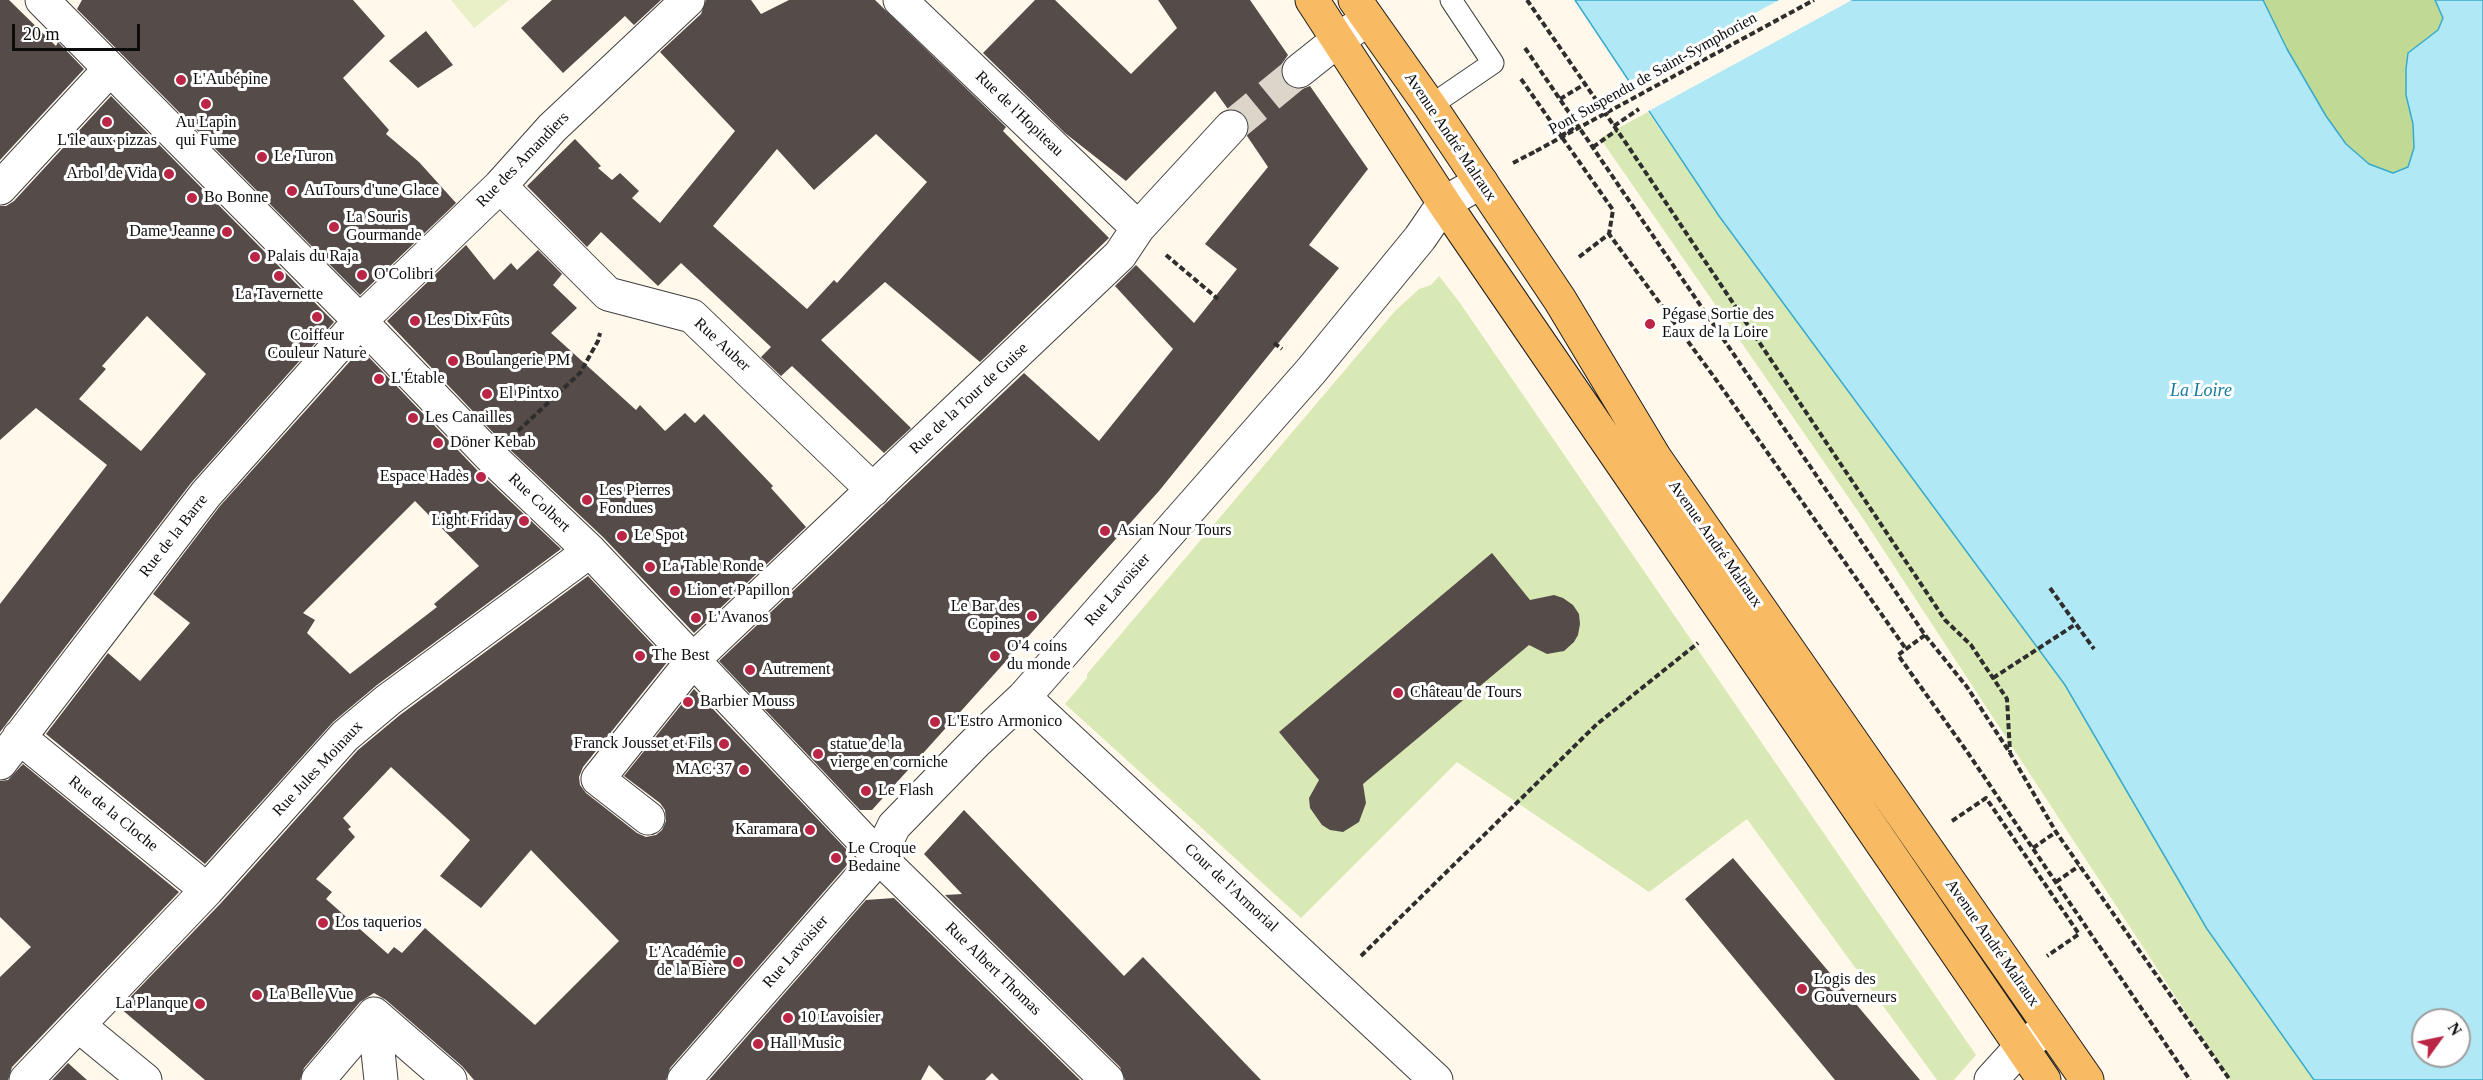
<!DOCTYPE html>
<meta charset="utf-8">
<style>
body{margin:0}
#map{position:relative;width:2483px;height:1080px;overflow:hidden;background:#fff8eb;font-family:"Times New Roman",serif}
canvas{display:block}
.north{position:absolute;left:2411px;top:1008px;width:60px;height:60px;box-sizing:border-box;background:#fff;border:2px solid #9e9e9e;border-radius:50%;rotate:57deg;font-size:16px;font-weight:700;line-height:24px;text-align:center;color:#0c0c0c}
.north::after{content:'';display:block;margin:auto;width:21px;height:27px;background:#bb2546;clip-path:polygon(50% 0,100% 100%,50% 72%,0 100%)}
.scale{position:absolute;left:12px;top:24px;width:128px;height:27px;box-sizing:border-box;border:3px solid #0c0c0c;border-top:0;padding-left:8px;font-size:18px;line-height:21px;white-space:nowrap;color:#0c0c0c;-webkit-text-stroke:4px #fff;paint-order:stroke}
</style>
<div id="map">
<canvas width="2483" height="1080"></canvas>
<div class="north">N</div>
<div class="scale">20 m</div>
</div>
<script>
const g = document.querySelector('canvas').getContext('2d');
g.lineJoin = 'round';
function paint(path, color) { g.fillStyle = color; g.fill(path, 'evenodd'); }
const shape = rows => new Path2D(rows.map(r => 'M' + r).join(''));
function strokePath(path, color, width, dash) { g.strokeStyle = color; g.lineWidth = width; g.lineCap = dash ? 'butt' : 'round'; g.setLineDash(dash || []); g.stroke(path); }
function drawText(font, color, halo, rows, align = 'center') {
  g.font = font + ' "Times New Roman",serif'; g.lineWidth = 6; g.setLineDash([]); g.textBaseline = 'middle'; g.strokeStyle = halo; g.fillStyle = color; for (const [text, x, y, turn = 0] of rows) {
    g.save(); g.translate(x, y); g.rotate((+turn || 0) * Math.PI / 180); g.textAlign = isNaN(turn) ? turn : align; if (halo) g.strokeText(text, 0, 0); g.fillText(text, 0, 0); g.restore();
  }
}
paint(shape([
 [1648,112,1719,216,2065,685,2207,929,2314,1080,2230,1080,1862,517,1600,138],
 [1439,276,1460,303,1976,1055,1954,1080,1937,1080,1747,819,1649,892,1457,762,1301,918,1065,704,1087,678,1087,674,1395,311,1419,289,1431,285]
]), '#d9e9b6');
paint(shape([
 [2263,0,2435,0,2443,18,2438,30,2409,53,2406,69,2406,95,2413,124,2414,148,2408,167,2393,173,2369,164,2346,144,2326,116,2287,49]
]), '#c0d995');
paint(shape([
 [451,0,509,0,474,28]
]), '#e9f0c8');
const water = shape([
 [1575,0,2263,0,2287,49,2326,116,2346,144,2369,164,2393,173,2408,167,2414,148,2413,124,2406,95,2406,69,2408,53,2438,30,2443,18,2435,0,2483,0,2483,1080,2314,1080,2207,929,2065,685,1719,216,1575,0],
 [2423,1020,2459,1020,2459,1056,2423,1056,2423,1020]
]);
paint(water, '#b1e8f6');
strokePath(water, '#38abcd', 1.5);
paint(shape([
 [1779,0,1852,0,1645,113,1626,83]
]), '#fff8eb');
paint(shape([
 [0,0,9,0,56,46,58,42,84,69,0,160],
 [82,0,353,0,385,36,343,78,389,130,386,134,419,162,456,203,360,295,77,9],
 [552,0,661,0,634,25,625,16,563,73,521,28],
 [706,0,751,0,761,14,789,0,875,0,1006,127,1003,131,1109,238,980,362,885,282,821,340,911,428,884,453,792,366,781,376,761,357,771,347,681,263,658,286,601,232,587,247,527,186,575,139,601,166,598,168,612,180,620,173,639,191,632,198,660,223,735,131,660,52,701,14],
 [876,134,927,182,837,283,834,280,807,309,713,226,777,149,814,190],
 [1035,0,1055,0,1131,74,1177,28,1158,0,1250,0,1288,55,1281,65,1281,74,1284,82,1293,89,1302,89,1310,86,1368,169,1309,245,1339,268,1159,491,872,810,860,810,719,661,1024,373,1099,441,1173,349,1115,286,1136,265,1194,323,1237,269,1205,244,1268,167,1247,136,1249,122,1244,114,1236,109,1228,109,1215,91,1126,181,1065,133,983,53],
 [426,31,453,65,418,88,389,61],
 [111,96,334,322,191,483,0,732,0,604,107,465,36,408,0,440,0,206,6,206,14,201],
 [147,316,206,374,141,451,79,399,106,369,102,366],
 [466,245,494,280,511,263,517,270,538,250,562,274,553,285,577,308,551,333,636,410,640,405,665,431,685,413,695,423,704,414,773,486,771,488,806,527,694,633,604,538,504,444,387,321],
 [361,349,477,470,561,549,377,685,333,722,205,864,46,734,108,653,140,681,190,623,153,594,220,506],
 [415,501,479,566,434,604,437,607,350,674,307,633,315,620,303,613],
 [1492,553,1530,600,1554,595,1563,598,1573,605,1579,614,1580,624,1578,635,1574,642,1564,651,1547,654,1529,645,1363,784,1366,803,1359,822,1343,832,1330,830,1322,825,1310,808,1309,798,1319,780,1279,732],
 [588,576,668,661,583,767,579,777,580,785,586,793,637,833,646,837,656,835,662,830,666,821,665,810,660,803,624,776,694,689,846,849,848,864,670,1068,666,1080,474,1080,462,1066,386,1000,374,993,360,1002,304,1068,300,1080,205,1080,120,1008,221,903,358,750,400,715],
 [391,767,470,840,440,876,481,908,531,850,619,941,535,1025,425,928,402,953,394,947,388,954,326,899,332,892,316,879,355,837,348,829,351,827,343,818],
 [23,764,179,892,12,1067,8,1080,0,1080,0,977,31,947,0,917,0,781,8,780],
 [964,810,1124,976,1143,957,1261,1080,1125,1080,1120,1067,945,895,962,894,924,854],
 [1733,858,1920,1080,1835,1080,1685,899],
 [894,898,1080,1080,999,1080,992,1073,985,1080,944,1080,929,1065,921,1080,709,1080,866,900],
 [68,1063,87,1080,52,1080]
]), '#554b49');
strokePath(shape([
 [1231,127,1299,71]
]), '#dbd5ca', 33, [33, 16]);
const lane = shape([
 [1430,106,1493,63,1451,0]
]);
const street = shape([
 [42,0,360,321,491,457,590,551,879,857,1107,1080],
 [900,0,1138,228],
 [1299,71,1338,40,1368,19],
 [500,186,608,294,692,316,873,490],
 [0,188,110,69],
 [1024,697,1436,1080],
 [19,737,207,890],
 [0,763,206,494,360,321,500,186,552,128,688,0],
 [648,818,598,779,694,659,1120,255,1138,228,1231,127],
 [374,1014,381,1080],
 [78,1025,145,1080],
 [26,1080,207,890,345,736,388,700,590,551],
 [318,1080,374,1014,450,1080],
 [684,1080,879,857,894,826,975,743,1024,697,1311,371,1420,238,1444,203,1481,182],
 [1991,1080,2021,1047,2050,1027]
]);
const primary = shape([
 [1312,0,1444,203,2044,1080],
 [1355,0,1430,106,1560,300,1655,458,2087,1080]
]);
strokePath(lane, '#3f3f3f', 23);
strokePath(street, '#3f3f3f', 35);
strokePath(primary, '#1d1d1d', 35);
strokePath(shape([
 [1527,0,1630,149,1945,620,1971,645,2007,699,2010,752],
 [1525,48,1925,635,1967,687,2010,753,2056,832,2230,1080],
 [1521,79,1613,210,1609,234],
 [1560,99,1585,84],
 [1614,126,1639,109],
 [1561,136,1578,125],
 [1593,147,1617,130],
 [1513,163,1536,151],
 [1166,255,1218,299],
 [1579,257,1609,234,1717,381,1906,649],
 [1274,343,1282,349],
 [518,431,580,373,598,341,600,333],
 [2050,588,2094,649],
 [1925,635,1898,655,1968,753,2190,1080],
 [1993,678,2076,624],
 [1952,821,1986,798,2079,934,2047,956],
 [2033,848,2056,832],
 [2056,882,2079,866],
 [1361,956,1597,724,1698,643]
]), '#2e2e2e', 4, [6, 3]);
strokePath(lane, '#fff', 21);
strokePath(street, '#fff', 33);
strokePath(primary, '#f8ba62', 33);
strokePath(shape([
 [1536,151,1814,0]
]), '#2e2e2e', 4, [6, 3]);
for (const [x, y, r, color] of [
 [181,80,6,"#bb2546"],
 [206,104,6,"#bb2546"],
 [107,122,6,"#bb2546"],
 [262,157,6,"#bb2546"],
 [169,174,6,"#bb2546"],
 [292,191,6,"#bb2546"],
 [192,198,6,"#bb2546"],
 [334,227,6,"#bb2546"],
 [227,232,6,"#bb2546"],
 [255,257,6,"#bb2546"],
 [362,275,6,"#bb2546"],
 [279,276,6,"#bb2546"],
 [317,317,6,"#bb2546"],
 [415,321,6,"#bb2546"],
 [1650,324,6,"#bb2546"],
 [453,361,6,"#bb2546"],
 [379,379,6,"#bb2546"],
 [487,394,6,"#bb2546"],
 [413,418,6,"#bb2546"],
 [438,443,6,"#bb2546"],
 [481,477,6,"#bb2546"],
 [587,500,6,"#bb2546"],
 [524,521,6,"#bb2546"],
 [1105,531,6,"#bb2546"],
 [622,536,6,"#bb2546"],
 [650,567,6,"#bb2546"],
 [675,591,6,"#bb2546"],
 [1032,616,6,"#bb2546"],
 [696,618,6,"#bb2546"],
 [640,656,6,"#bb2546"],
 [995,656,6,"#bb2546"],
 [750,670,6,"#bb2546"],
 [1398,693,6,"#bb2546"],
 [688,702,6,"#bb2546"],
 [935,722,6,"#bb2546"],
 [724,744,6,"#bb2546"],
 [818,754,6,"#bb2546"],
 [744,770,6,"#bb2546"],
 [866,791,6,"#bb2546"],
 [810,830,6,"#bb2546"],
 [836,858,6,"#bb2546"],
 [323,923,6,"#bb2546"],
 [738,962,6,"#bb2546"],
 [1802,989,6,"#bb2546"],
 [257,995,6,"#bb2546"],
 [200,1004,6,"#bb2546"],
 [788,1018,6,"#bb2546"],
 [758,1044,6,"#bb2546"]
]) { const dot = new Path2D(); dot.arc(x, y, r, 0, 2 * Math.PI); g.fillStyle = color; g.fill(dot); strokePath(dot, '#fff', 2); }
drawText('16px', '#0c0c0c', '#fff', [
 ["Pont Suspendu de Saint-Symphorien",1653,74,-29],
 ["Rue de l'Hopiteau",1019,114,44],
 ["Avenue André Malraux",1450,137,56],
 ["Rue des Amandiers",523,160,-46],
 ["Rue Auber",722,345,43],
 ["Rue de la Tour de Guise",969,399,-43],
 ["Rue Colbert",539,503,43],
 ["Rue de la Barre",174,536,-52],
 ["Avenue André Malraux",1715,544,55],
 ["Rue Lavoisier",1118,590,-49],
 ["Rue Jules Moinaux",318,769,-47],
 ["Rue de la Cloche",113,814,39],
 ["Cour de l'Armorial",1231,888,43],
 ["Avenue André Malraux",1992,943,55],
 ["Rue Lavoisier",796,952,-49],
 ["Rue Albert Thomas",993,969,44]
]);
drawText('16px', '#0c0c0c', '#fff', [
 ["L'Aubépine",193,80],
 ["Au Lapin",206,123,"center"],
 ["qui Fume",206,141,"center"],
 ["L'île aux pizzas",107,141,"center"],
 ["Le Turon",274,157],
 ["Arbol de Vida",157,174,"right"],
 ["AuTours d'une Glace",304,191],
 ["Bo Bonne",204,198],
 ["La Souris",346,218],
 ["Gourmande",346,236],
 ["Dame Jeanne",215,232,"right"],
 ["Palais du Raja",267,257],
 ["O'Colibri",374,275],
 ["La Tavernette",279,295,"center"],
 ["Pégase Sortie des",1662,315],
 ["Eaux de la Loire",1662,333],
 ["Les Dix Fûts",427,321],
 ["Coiffeur",317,336,"center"],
 ["Couleur Nature",317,354,"center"],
 ["Boulangerie PM",465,361],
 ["L'Étable",391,379],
 ["El Pintxo",499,394],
 ["Les Canailles",425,418],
 ["Döner Kebab",450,443],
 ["Espace Hadès",469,477,"right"],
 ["Les Pierres",599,491],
 ["Fondues",599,509],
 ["Light Friday",512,521,"right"],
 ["Asian Nour Tours",1117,531],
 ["Le Spot",634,536],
 ["La Table Ronde",662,567],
 ["Lion et Papillon",687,591],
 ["Le Bar des",1020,607,"right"],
 ["Copines",1020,625,"right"],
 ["L'Avanos",708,618],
 ["O'4 coins",1007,647],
 ["du monde",1007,665],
 ["The Best",652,656],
 ["Autrement",762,670],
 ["Château de Tours",1410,693],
 ["Barbier Mouss",700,702],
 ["L'Estro Armonico",947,722],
 ["Franck Jousset et Fils",712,744,"right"],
 ["statue de la",830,745],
 ["vierge en corniche",830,763],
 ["MAC 37",732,770,"right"],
 ["Le Flash",878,791],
 ["Karamara",798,830,"right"],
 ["Le Croque",848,849],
 ["Bedaine",848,867],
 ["Los taquerios",335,923],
 ["L'Académie",726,953,"right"],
 ["de la Bière",726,971,"right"],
 ["Logis des",1814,980],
 ["Gouverneurs",1814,998],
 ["La Belle Vue",269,995],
 ["La Planque",188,1004,"right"],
 ["10 Lavoisier",800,1018],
 ["Hall Music",770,1044]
], 'left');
drawText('italic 18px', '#167a9d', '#fff', [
 ["La Loire",2201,391]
]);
</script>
